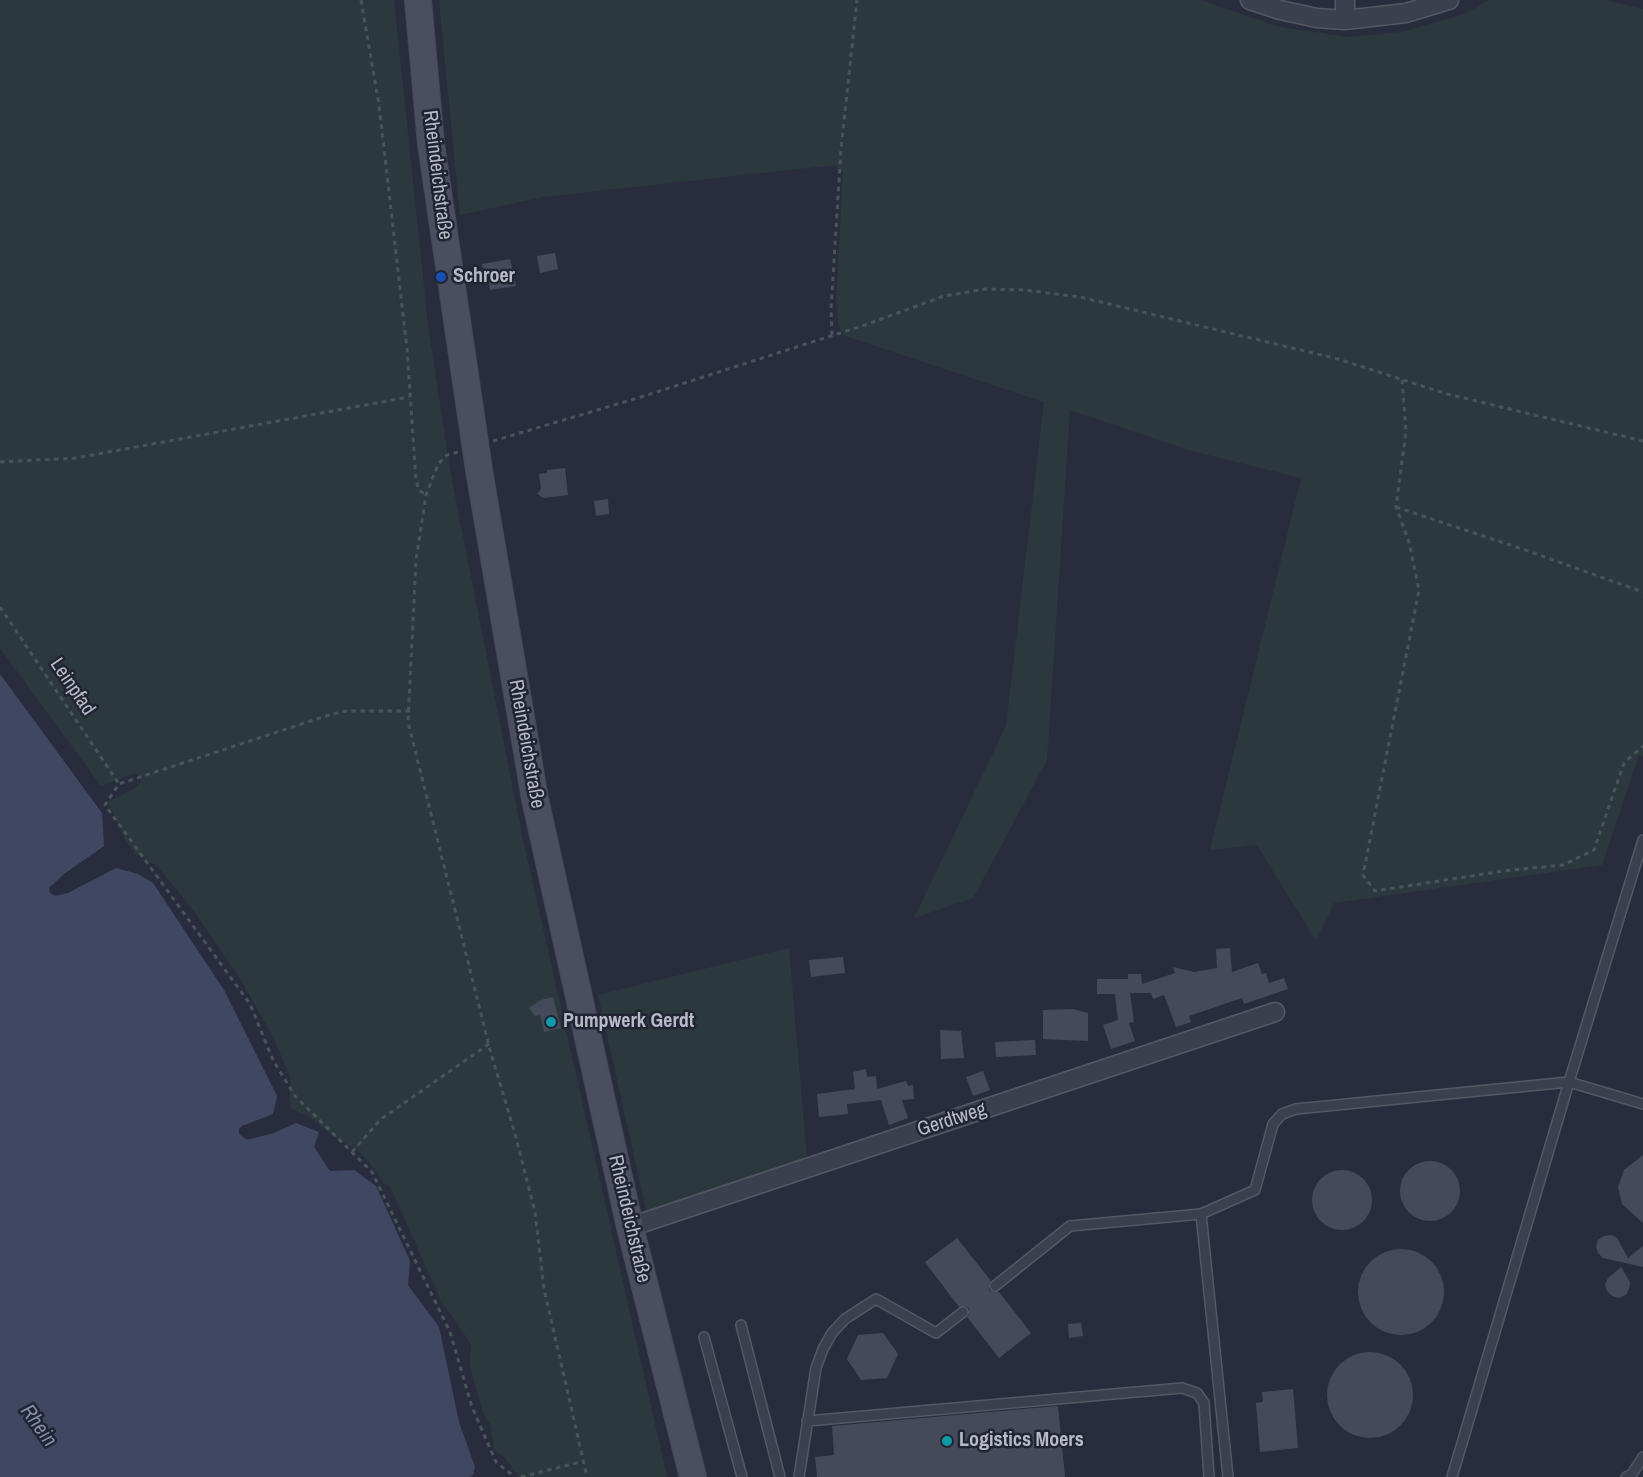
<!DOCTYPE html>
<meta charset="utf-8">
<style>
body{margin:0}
canvas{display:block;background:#282c3c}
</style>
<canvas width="1643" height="1477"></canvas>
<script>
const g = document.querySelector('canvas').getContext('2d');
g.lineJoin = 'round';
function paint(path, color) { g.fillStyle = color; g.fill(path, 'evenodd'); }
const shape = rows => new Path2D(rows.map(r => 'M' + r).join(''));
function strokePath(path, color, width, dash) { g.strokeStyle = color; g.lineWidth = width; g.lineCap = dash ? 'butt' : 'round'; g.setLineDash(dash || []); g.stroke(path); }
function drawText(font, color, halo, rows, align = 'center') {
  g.font = font + ' "Archivo Narrow",sans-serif'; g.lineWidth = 5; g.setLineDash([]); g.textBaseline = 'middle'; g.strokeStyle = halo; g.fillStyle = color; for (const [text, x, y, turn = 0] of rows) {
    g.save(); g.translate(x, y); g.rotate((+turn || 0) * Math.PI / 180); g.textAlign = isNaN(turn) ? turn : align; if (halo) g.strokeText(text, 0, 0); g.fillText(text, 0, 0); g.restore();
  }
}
paint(shape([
 [0,0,394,0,428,325,450,470,522,835,667,1477,519,1477,505,1458,495,1451,490,1424,484,1416,470,1366,471,1344,441,1301,390,1186,383,1183,380,1176,360,1152,333,1136,311,1118,289,1107,291,1079,274,1039,243,983,194,911,157,866,134,853,123,835,108,802,137,787,142,780,135,773,101,786,0,648],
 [439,0,1200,0,1280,27,1349,37,1401,32,1465,14,1489,0,1606,0,1643,9,1643,756,1639,755,1602,865,1334,903,1316,941,1257,845,1210,850,1301,478,1192,451,1070,410,1047,760,973,898,914,918,1006,726,1044,402,843,335,839,325,836,303,843,172,835,165,543,197,460,215],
 [789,948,807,1160,647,1214,598,995]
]), '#2b393e');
paint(shape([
 [0,674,102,813,104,846,64,874,49,888,50,893,55,896,68,893,116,868,138,874,153,883,224,990,277,1096,273,1114,242,1126,239,1129,239,1134,247,1140,274,1133,296,1123,319,1132,314,1147,330,1171,354,1170,376,1186,410,1261,408,1285,439,1327,459,1422,475,1467,473,1475,469,1477,0,1477]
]), '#404763');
paint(shape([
 [555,253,558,269,540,273,537,256],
 [510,259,516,286,490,290,488,276,485,277,482,264],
 [565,468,568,495,544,498,537,494,541,489,539,474,547,473,547,470],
 [608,499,609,514,596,516,594,501],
 [1230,948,1232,972,1258,963,1262,974,1266,973,1269,983,1284,978,1288,989,1244,1004,1242,998,1189,1016,1191,1022,1176,1027,1164,995,1153,999,1151,993,1130,993,1134,1022,1129,1023,1135,1041,1111,1049,1103,1025,1118,1020,1115,994,1097,994,1097,979,1128,979,1128,974,1141,974,1142,984,1175,973,1173,967,1194,972,1217,968,1216,949],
 [843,957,845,973,811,977,809,960],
 [553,997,561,1028,544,1032,540,1015,535,1016,529,1008,541,1000],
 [1073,1009,1088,1013,1088,1041,1043,1039,1043,1010],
 [940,1030,961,1031,964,1058,941,1059],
 [1035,1040,1036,1055,996,1057,995,1042],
 [866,1069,867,1077,876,1076,877,1089,906,1081,908,1086,913,1085,914,1099,902,1100,908,1118,889,1125,881,1100,847,1104,848,1114,819,1117,817,1094,855,1089,853,1072],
 [983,1071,990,1090,973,1096,966,1077],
 [1643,1155,1643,1223,1622,1204,1618,1187,1624,1170],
 '1400 1191a30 30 0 1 1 60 0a30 30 0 1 1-60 0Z',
 '1312 1200a30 30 0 1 1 60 0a30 30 0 1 1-60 0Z',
 [1611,1235,1617,1238,1628,1258,1643,1246,1643,1267,1603,1258,1598,1253,1596,1247,1598,1240,1604,1236],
 [957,1238,991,1281,989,1284,989,1290,993,1292,999,1292,1031,1333,999,1358,967,1317,969,1314,969,1308,965,1306,959,1307,925,1262],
 '1358 1292a43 43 0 1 1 86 0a43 43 0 1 1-86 0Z',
 [1621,1267,1630,1282,1629,1289,1626,1295,1619,1298,1612,1296,1607,1291,1605,1285,1608,1278],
 [1081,1323,1083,1336,1069,1338,1068,1324],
 [883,1333,898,1354,887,1378,861,1380,847,1359,858,1335],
 '1327 1395a43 43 0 1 1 86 0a43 43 0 1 1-86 0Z',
 [1293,1389,1298,1448,1260,1452,1256,1403,1263,1402,1262,1392],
 [1058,1406,1065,1477,817,1477,815,1457,834,1455,832,1426]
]), '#454a5b');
const service = shape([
 [1201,1214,1228,1477],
 [995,1286,1070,1226,1201,1214,1255,1190,1273,1124,1282,1114,1296,1109,1569,1082,1643,840],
 [741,1325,780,1477],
 [704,1337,742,1477],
 [807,1421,1182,1388,1197,1393,1204,1403,1209,1477],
 [799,1477,816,1368,823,1349,832,1333,845,1319,876,1299,936,1333,963,1312],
 [1452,1477,1569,1082,1643,1104],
 [1626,1477,1632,1474,1643,1457]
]);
const minor = shape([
 [1250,0,1280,10,1317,18,1345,20,1406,13,1449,0],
 [1345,20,1345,0],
 [630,1227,1275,1012]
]);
const secondary = shape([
 [418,0,431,144,479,470,535,799,630,1227,693,1477]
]);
strokePath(service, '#545764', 12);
strokePath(minor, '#545764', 21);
strokePath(secondary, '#454856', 28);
strokePath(shape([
 [361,0,379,105,407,349,416,480,419,490,426,495],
 [832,335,831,309,841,149,857,0],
 [1402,380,1406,431,1396,507,1409,542,1419,590,1363,875,1375,891,1503,871,1563,865,1594,850,1624,763,1643,746],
 [493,441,641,397,865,325,944,296,986,289,1024,290,1080,297,1338,359,1447,394,1643,441],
 [458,452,447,455,438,464,426,495,416,560,408,722,490,1050,515,1134,535,1212,544,1289,587,1477],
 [0,462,76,458,409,397],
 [1396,507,1525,550,1643,592],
 [0,607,119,784],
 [410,711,346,711,329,715,119,784,105,805,250,1004,273,1060,295,1096,372,1172,450,1332,472,1407,496,1462,515,1477],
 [352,1152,381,1119,489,1044],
 [521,1477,584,1461]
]), '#48545a', 3, [4.5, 4.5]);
strokePath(service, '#3c3f4d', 9);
strokePath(minor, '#3c3f4d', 18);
strokePath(secondary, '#4a4e5f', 26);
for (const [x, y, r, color] of [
 [441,277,6,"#1a4fb4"],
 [551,1022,6,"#0f9aa8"],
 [947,1441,6,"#0f9aa8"]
]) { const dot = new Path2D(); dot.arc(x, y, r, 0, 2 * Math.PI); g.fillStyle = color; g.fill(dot); strokePath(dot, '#212432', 2); }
drawText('20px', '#b8bac7', '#212432', [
 ["Rheindeichstraße",437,175,83],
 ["Leinpfad",72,687,56],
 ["Rheindeichstraße",526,744,80],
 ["Gerdtweg",952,1120,-18],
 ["Rheindeichstraße",629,1219,77]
]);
drawText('bold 20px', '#b8bac7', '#212432', [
 ["Schroer",453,277],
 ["Pumpwerk Gerdt",563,1022],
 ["Logistics Moers",959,1441]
], 'left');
drawText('italic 21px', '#838cab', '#212432', [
 ["Rhein",38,1426,54]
]);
</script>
